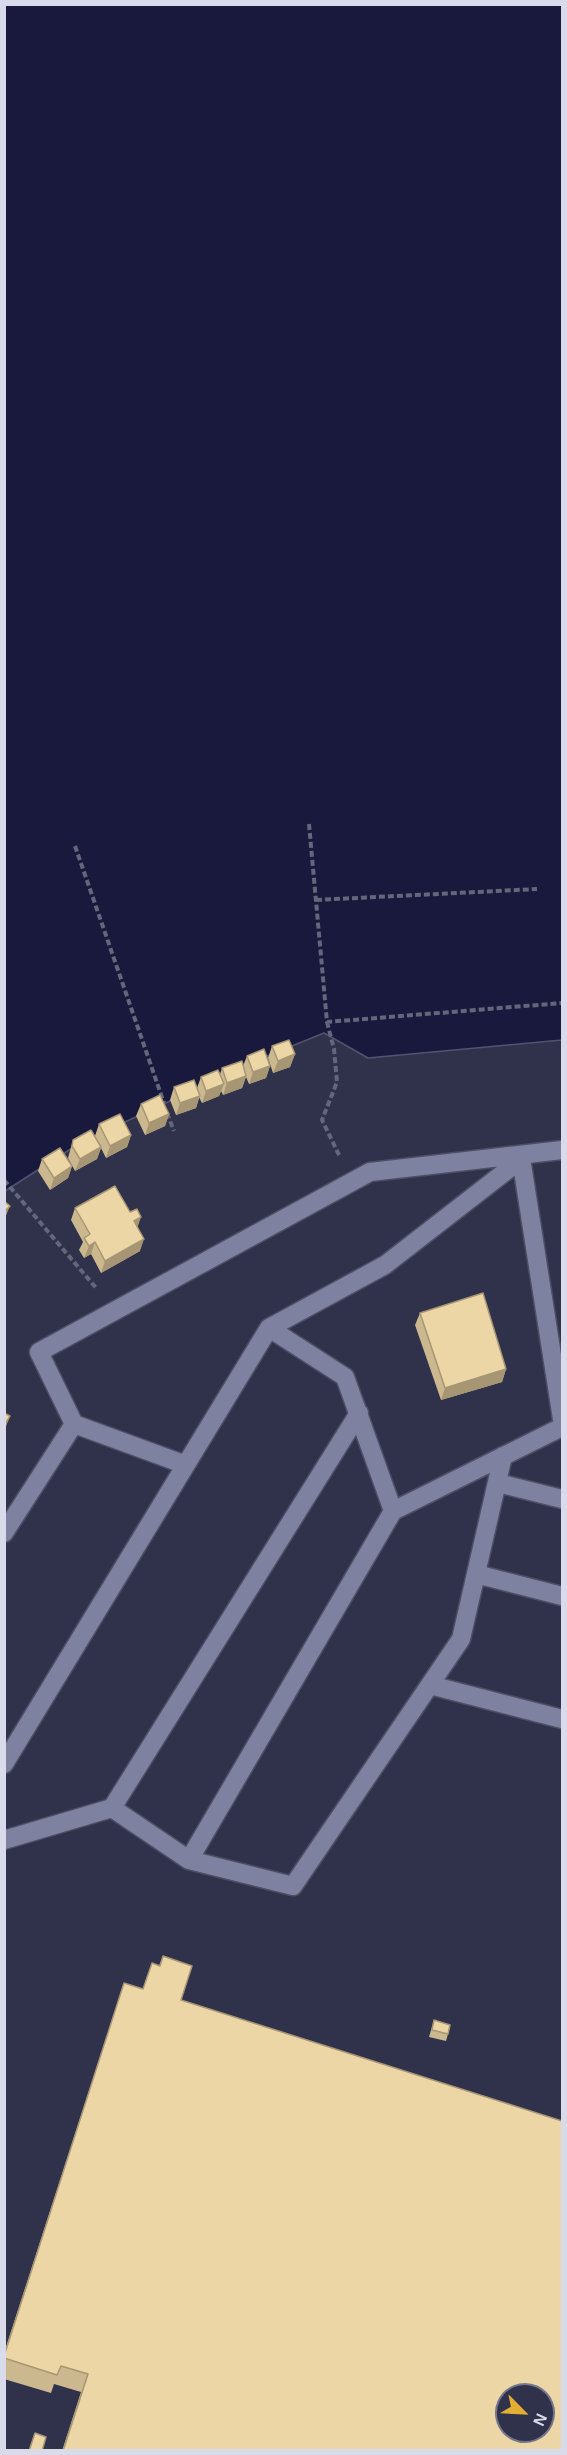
<!DOCTYPE html>
<style>
body{margin:0}
#map{position:relative;width:567px;height:2455px;overflow:hidden;background:#30324b;font-family:Arial,sans-serif}
canvas{display:block}
.frame{position:absolute;inset:0;border:6px solid #d9dbeb;pointer-events:none}
.north{position:absolute;left:495px;top:2383px;width:60px;height:60px;box-sizing:border-box;background:#30324b;border:2px solid #74768b;border-radius:50%;rotate:114deg;font-size:16px;font-weight:700;line-height:24px;text-align:center;color:#d9dbeb}
.north::after{content:'';display:block;margin:auto;width:21px;height:27px;background:#e2af34;clip-path:polygon(50% 0,100% 100%,50% 72%,0 100%)}
</style>
<div id="map">
<canvas width="567" height="2455"></canvas>
<div class="frame"></div>
<div class="north">N</div>
</div>
<script>
const g = document.querySelector('canvas').getContext('2d');
g.lineJoin = 'round';
function paint(path, color) { g.fillStyle = color; g.fill(path, 'evenodd'); }
const shape = rows => new Path2D(rows.map(r => 'M' + r).join(''));
function strokePath(path, color, width, dash) { g.strokeStyle = color; g.lineWidth = width; g.lineCap = dash ? 'butt' : 'round'; g.setLineDash(dash || []); g.stroke(path); }
const water = shape([
 [5,5,562,5,562,1040,368,1058,324,1033,260,1059,80,1143,5,1191,5,5]
]);
paint(water, '#19193d');
strokePath(water, '#535371', 1.5);
const minor = shape([
 [521,1158,562,1419],
 [269,1328,345,1377,393,1511,562,1427],
 [359,1413,112,1808,189,1860,293,1886,461,1639,503,1456],
 [74,1424,186,1465],
 [498,1483,562,1499],
 [4,1533,74,1424,39,1352,370,1172,562,1150],
 [476,1574,562,1596],
 [430,1685,562,1719],
 [4,1764,269,1328,385,1265,528,1154],
 [4,1840,112,1808],
 [189,1860,393,1511]
]);
strokePath(minor, '#4e4f65', 21);
strokePath(shape([
 [309,824,327,1022,562,1003],
 [75,846,164,1103],
 [316,900,537,889],
 [327,1022,334,1049,337,1082,322,1120,340,1157],
 [167,1113,174,1131],
 [4,1180,97,1289]
]), '#64667c', 4, [6, 3]);
strokePath(minor, '#7e819f', 18);
paint(shape([
 [272,1046,295,1054,290,1067,273,1073,268,1058],
 [247,1056,270,1066,266,1078,249,1084,246,1077,242,1088,223,1095,221,1091,219,1096,202,1103,199,1097,196,1108,176,1115,170,1100,174,1087,197,1088,201,1077,220,1074,222,1068,243,1066],
 [141,1104,169,1114,165,1126,145,1135,136,1116],
 [99,1124,131,1135,127,1147,106,1158,101,1148,97,1159,75,1171,68,1158,73,1140,95,1136],
 [42,1159,72,1166,68,1178,50,1190,38,1171],
 [75,1208,137,1227,140,1251,101,1273,91,1254,84,1258,79,1250,83,1242,71,1220],
 [420,1313,506,1369,502,1382,441,1400,415,1325],
 [163,1956,181,2000,562,2451,62,2451,81,2392,54,2384,51,2393,4,2379,4,2353,124,1983,143,1989,152,1963,159,1966],
 [434,2020,448,2034,446,2041,429,2037]
]), '#ccb88f');
paint(shape([
 [295,1054,290,1067,273,1073,278,1061],
 [270,1066,266,1078,249,1084,253,1072],
 [246,1076,242,1088,223,1095,227,1083],
 [224,1084,219,1096,202,1103,206,1091],
 [200,1096,196,1108,176,1115,180,1103],
 [169,1114,165,1126,145,1135,149,1123],
 [131,1135,127,1147,106,1158,110,1146],
 [101,1147,97,1159,75,1171,80,1159],
 [72,1166,68,1178,50,1190,54,1178],
 [10,1206,5,1218,4,1219,4,1212],
 [141,1217,137,1229,134,1221],
 [144,1239,140,1251,101,1273,105,1261],
 [95,1242,91,1254,84,1258,89,1246],
 [506,1369,502,1382,441,1400,445,1388],
 [10,1416,4,1432,4,1426]
]), '#a69674');
const building = shape([
 [289,1040,295,1054,278,1061,272,1046,289,1040],
 [264,1049,270,1066,253,1072,247,1056,264,1049],
 [242,1061,246,1076,227,1083,222,1068,242,1061],
 [218,1070,224,1084,206,1091,201,1077,218,1070],
 [194,1080,200,1096,180,1103,174,1087,194,1080],
 [160,1095,169,1114,149,1123,141,1104,160,1095],
 [120,1114,131,1135,110,1146,99,1124,120,1114],
 [91,1130,101,1147,80,1159,72,1146,73,1140,91,1130],
 [60,1148,72,1166,54,1178,42,1159,60,1148],
 [115,1186,130,1212,137,1209,141,1217,134,1221,144,1239,105,1261,95,1242,89,1246,84,1238,90,1234,75,1208,115,1186],
 [4,1201,10,1206,4,1212,4,1201],
 [483,1293,506,1369,445,1388,420,1313,483,1293],
 [4,1413,10,1416,4,1426,4,1413],
 [163,1956,192,1966,181,2000,562,2121,562,2451,63,2451,88,2374,61,2366,57,2375,4,2358,4,2356,124,1983,143,1989,152,1963,160,1966,163,1956],
 [507,2395,543,2395,543,2431,507,2431,507,2395],
 [434,2020,450,2025,448,2034,432,2030,434,2020],
 [35,2433,46,2437,42,2451,29,2451,35,2433]
]);
paint(building, '#edd6a6');
strokePath(building, '#a69674', 1.5);
</script>
